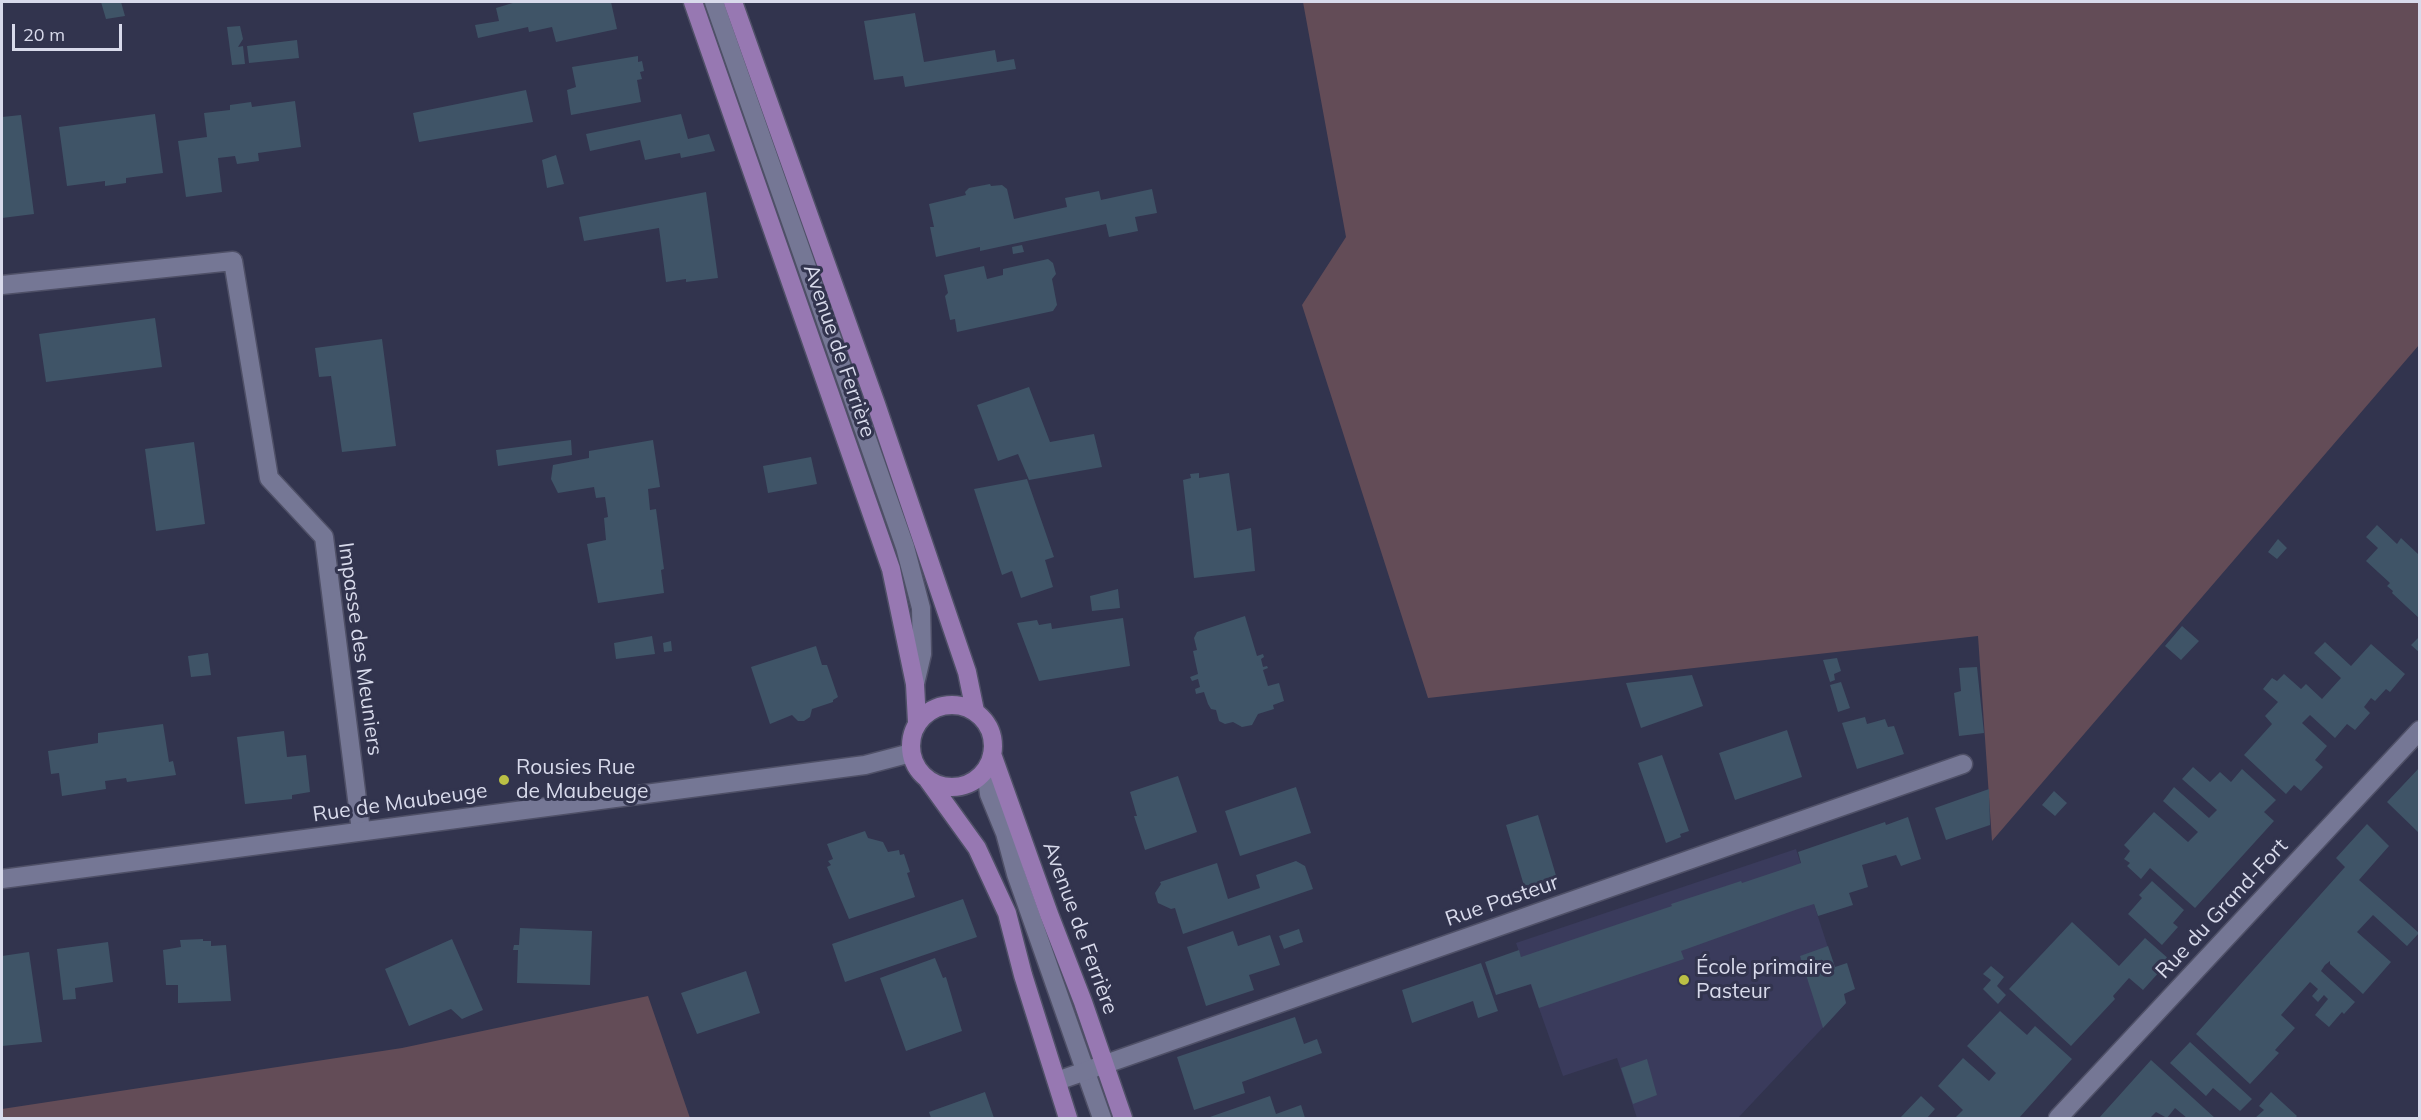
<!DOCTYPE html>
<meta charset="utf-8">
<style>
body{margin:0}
#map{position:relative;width:2421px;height:1120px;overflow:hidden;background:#32344e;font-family:Mulish,sans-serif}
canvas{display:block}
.frame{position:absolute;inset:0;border:3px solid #d8daeb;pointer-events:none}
.scale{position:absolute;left:12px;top:24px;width:110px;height:27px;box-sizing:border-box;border:3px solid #d8daeb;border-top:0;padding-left:8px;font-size:18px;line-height:21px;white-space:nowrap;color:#d8daeb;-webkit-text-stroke:4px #32344e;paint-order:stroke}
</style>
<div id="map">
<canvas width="2421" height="1120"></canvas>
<div class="frame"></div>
<div class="scale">20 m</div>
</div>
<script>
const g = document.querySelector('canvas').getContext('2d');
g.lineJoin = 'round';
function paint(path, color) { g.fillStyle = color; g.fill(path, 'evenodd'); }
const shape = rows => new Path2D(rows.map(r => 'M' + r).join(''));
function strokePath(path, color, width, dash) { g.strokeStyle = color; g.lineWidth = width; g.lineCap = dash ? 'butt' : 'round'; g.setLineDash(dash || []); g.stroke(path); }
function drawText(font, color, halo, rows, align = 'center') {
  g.font = font + ' Mulish,sans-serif'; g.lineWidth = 6; g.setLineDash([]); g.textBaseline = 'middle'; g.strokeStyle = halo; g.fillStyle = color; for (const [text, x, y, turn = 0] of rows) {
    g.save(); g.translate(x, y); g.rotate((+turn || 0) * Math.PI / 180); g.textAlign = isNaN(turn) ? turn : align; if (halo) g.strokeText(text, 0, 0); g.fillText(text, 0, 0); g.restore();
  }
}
paint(shape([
 [1796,849,1846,1003,1738,1118,1637,1118,1617,1058,1563,1076,1516,943]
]), '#3a3b5c');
paint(shape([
 [1303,2,2419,2,2419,345,1992,841,1978,636,1428,698,1302,305,1346,237],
 [648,996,690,1118,2,1118,2,1109,402,1048]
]), '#634c57');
paint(shape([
 [101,2,121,2,125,16,106,19],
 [516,2,611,2,617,29,556,42,552,27,529,32,528,27,478,38,475,25,499,21,496,8],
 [915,13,924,62,995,50,997,62,1014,59,1016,69,905,87,903,76,874,80,864,21],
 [240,26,243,39,238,47,243,46,245,64,232,65,227,27],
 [297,40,299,58,249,63,247,46],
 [638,56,638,62,642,61,644,71,640,72,642,79,637,80,641,102,571,115,567,90,576,87,572,67],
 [526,90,533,122,419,142,413,113],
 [295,101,301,147,258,153,259,161,237,164,235,156,218,158,222,192,186,197,178,141,207,137,204,113,230,110,230,105,251,102,252,107],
 [155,114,163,173,126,178,126,183,105,186,105,181,67,186,59,127],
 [681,114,688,139,709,134,715,151,681,158,680,153,645,160,640,140,590,151,586,134],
 [21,115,34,214,2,218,2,117],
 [556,155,564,184,547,188,542,160],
 [990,184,991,186,1002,185,1007,189,1014,219,1067,207,1065,198,1099,191,1101,200,1152,189,1157,213,1135,217,1138,231,1109,237,1106,224,980,251,980,247,936,257,930,227,934,227,929,204,966,195,965,192,969,188],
 [706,192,718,278,686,282,686,279,666,282,659,228,584,241,579,217],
 [1022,245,1024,252,1013,254,1012,247],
 [1048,259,1053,263,1056,274,1052,279,1057,305,1053,311,957,332,955,319,950,320,945,296,948,293,944,275,984,266,987,279,1003,275,1003,269],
 [155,318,162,367,46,382,39,334],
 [382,339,396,446,342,452,331,376,319,377,315,348],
 [1029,387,1050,442,1094,434,1102,467,1029,480,1018,454,998,461,977,405],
 [571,440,572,455,498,466,496,450],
 [653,440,660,487,648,489,650,510,656,509,664,569,661,570,664,593,598,603,587,544,606,540,604,518,608,517,605,497,596,498,594,487,558,493,551,479,553,465,589,458,589,451],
 [194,442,205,524,156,531,145,449],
 [811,457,817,484,768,493,763,466],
 [1199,473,1199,478,1229,473,1237,531,1251,528,1255,571,1194,578,1183,480,1191,478,1190,474],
 [1027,479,1054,557,1045,560,1053,587,1021,598,1012,571,1002,575,974,489],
 [2377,525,2397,544,2401,538,2418,554,2420,552,2420,619,2392,593,2393,591,2387,586,2390,583,2366,561,2378,548,2366,537],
 [2278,539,2287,548,2277,559,2268,552],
 [1118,589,1120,608,1092,611,1090,596],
 [1245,616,1257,656,1263,654,1264,657,1261,659,1263,667,1267,666,1268,668,1263,670,1268,686,1279,683,1284,701,1273,705,1274,709,1258,714,1252,725,1242,727,1233,722,1225,724,1219,721,1216,710,1211,709,1208,704,1204,692,1196,694,1195,689,1200,687,1198,679,1192,681,1190,677,1198,674,1193,651,1197,650,1194,638,1197,632],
 [1123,618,1130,666,1039,681,1017,623,1037,620,1039,625,1051,623,1052,629],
 [2182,626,2199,641,2181,660,2165,646],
 [652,636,655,654,616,659,614,643],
 [2420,636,2420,653,2411,645],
 [671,641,672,651,664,652,663,643],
 [2325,642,2351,666,2371,644,2405,674,2390,692,2386,689,2375,701,2371,698,2364,707,2370,713,2355,730,2347,724,2335,738,2310,715,2302,723,2327,746,2315,760,2323,767,2301,791,2294,785,2286,794,2244,755,2272,724,2265,716,2278,702,2263,689,2272,678,2277,681,2284,674,2301,689,2306,684,2322,699,2341,678,2314,653],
 [816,646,822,665,827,665,838,697,833,700,833,702,812,709,810,717,804,721,798,721,792,715,770,724,751,667],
 [208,653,211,675,191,677,188,656],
 [1837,658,1841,671,1834,674,1835,680,1830,682,1823,660],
 [1977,667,1984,733,1959,736,1954,693,1961,691,1959,668],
 [1692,675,1703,706,1641,728,1626,683],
 [1841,682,1850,708,1838,712,1830,685],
 [1865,717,1867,724,1885,719,1888,727,1894,726,1904,754,1857,769,1842,723],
 [163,724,169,762,173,761,176,775,127,782,126,778,105,781,106,789,62,796,59,773,51,774,48,751,98,743,98,733],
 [1787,730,1802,777,1735,800,1719,753],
 [284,731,287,757,306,755,310,792,292,795,292,799,245,804,237,737],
 [1662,755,1689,831,1680,834,1681,837,1666,843,1638,763],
 [2193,767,2210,782,2220,772,2231,782,2242,769,2276,800,2264,812,2274,821,2195,908,2150,868,2141,879,2127,866,2130,863,2124,859,2130,851,2124,845,2154,812,2188,842,2198,832,2163,801,2174,787,2209,818,2217,810,2182,779],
 [2420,767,2420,834,2387,802],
 [1178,776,1197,832,1145,850,1134,816,1137,816,1130,792],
 [1296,787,1311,833,1240,856,1225,811],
 [1989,789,1990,825,1946,840,1935,808],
 [2054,791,2067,803,2055,816,2042,805],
 [1538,815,1557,879,1525,889,1506,825],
 [1908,817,1921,859,1901,866,1896,855,1862,865,1868,887,1849,893,1853,905,1818,916,1814,904,1798,909,1681,951,1684,959,1539,1008,1531,984,1496,995,1485,962,1519,950,1521,957,1672,906,1671,904,1741,881,1742,883,1784,869,1801,863,1798,852,1885,822,1886,825],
 [2367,824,2389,846,2359,880,2419,933,2407,946,2373,915,2357,932,2391,962,2363,994,2330,964,2330,961,2325,965,2321,971,2355,1002,2344,1014,2342,1012,2329,1027,2315,1015,2328,999,2324,995,2318,1002,2312,996,2318,989,2310,982,2281,1015,2295,1028,2275,1050,2279,1053,2250,1084,2196,1034,2345,867,2336,858],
 [865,831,868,838,883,842,888,852,899,850,900,855,904,854,910,872,907,873,915,897,849,919,827,867,831,865,828,861,833,859,827,844],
 [1296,861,1305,866,1313,889,1183,934,1175,908,1171,909,1158,903,1155,893,1161,884,1160,882,1217,863,1228,899,1260,888,1256,875],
 [2152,881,2184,910,2173,923,2178,927,2162,945,2128,914,2142,898,2139,895],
 [963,899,977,937,845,982,832,944],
 [2072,922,2119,966,2145,938,2170,960,2143,990,2129,978,2113,996,2115,999,2071,1046,2009,989],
 [520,928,592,931,590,985,517,983,518,950,513,950,514,945,519,945],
 [1299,929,1303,942,1284,949,1279,936],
 [1233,931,1238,946,1270,935,1280,965,1249,975,1254,990,1206,1006,1187,947],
 [203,939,203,941,211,941,211,946,226,945,231,1001,178,1003,178,985,166,985,163,950,181,947,180,940],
 [452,939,483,1010,462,1019,451,1009,409,1026,385,969],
 [108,942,113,982,75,988,76,999,63,1000,57,949],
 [1828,946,1835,967,1847,963,1855,989,1844,994,1846,1003,1823,1028,1800,956],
 [29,952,42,1042,2,1046,2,956],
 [935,958,943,978,946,977,962,1031,906,1051,880,978],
 [1481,963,1498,1011,1478,1018,1473,1001,1412,1023,1402,990],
 [1991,966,2004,977,1997,986,2006,995,1998,1004,1983,989,1991,980,1983,974],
 [746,971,760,1013,697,1034,681,993],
 [2000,1011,2027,1035,2035,1026,2072,1059,2019,1118,1955,1118,1963,1110,1938,1086,1963,1058,1989,1081,1996,1073,1967,1046],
 [1295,1017,1304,1044,1317,1039,1322,1053,1242,1082,1245,1093,1194,1110,1177,1057],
 [2190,1042,2252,1099,2240,1111,2213,1088,2206,1096,2170,1063],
 [1647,1059,1657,1095,1633,1104,1621,1068],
 [2151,1060,2215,1118,2187,1118,2175,1108,2167,1118,2156,1112,2150,1118,2099,1118],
 [985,1092,994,1118,931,1118,929,1112],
 [2271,1092,2297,1116,2295,1118,2255,1118,2264,1110,2259,1106],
 [1270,1096,1276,1114,1301,1105,1305,1118,1207,1118],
 [1921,1096,1935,1109,1927,1118,1900,1118]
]), '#3f5467');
const lane = shape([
 [714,2,905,547,921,608,922,654,915,684],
 [986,770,989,794,1005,833,1016,874,1102,1118]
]);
const street = shape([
 [2,285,233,261,269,478,324,537,361,831],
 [1057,1081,1963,764],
 [2058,1118,2420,730]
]);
const secondary = shape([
 [2,879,865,765,911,753]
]);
const primary = shape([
 [693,2,891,569,915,684,917,722],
 [733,2,876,404,967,672,975,711],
 '911 746a41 41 0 1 1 82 0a41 41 0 1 1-82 0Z',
 [992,754,1049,914,1083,1002,1123,1118],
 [928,780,977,848,1007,913,1023,975,1068,1118]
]);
strokePath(lane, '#4f5067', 21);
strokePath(street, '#4f5067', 21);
strokePath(secondary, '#4f5067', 21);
strokePath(primary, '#4f5067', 21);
strokePath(lane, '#757795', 18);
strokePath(street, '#757795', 18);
strokePath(secondary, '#757795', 18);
strokePath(primary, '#9778b2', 18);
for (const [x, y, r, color] of [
 [504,780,6,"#bbc045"],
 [1684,980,6,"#bbc045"]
]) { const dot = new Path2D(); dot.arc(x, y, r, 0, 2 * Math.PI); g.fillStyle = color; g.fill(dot); strokePath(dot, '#32344e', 2); }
drawText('21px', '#d8daeb', '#32344e', [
 ["Avenue de Ferrière",839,351,71],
 ["Impasse des Meuniers",360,649,82],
 ["Rue de Maubeuge",400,803,-8],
 ["Rue Pasteur",1502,901,-19],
 ["Rue du Grand-Fort",2222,909,-47],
 ["Avenue de Ferrière",1080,928,70]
]);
drawText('21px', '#d8daeb', '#32344e', [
 ["Rousies Rue",516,768],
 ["de Maubeuge",516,792],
 ["École primaire",1696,968],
 ["Pasteur",1696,992]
], 'left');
</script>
